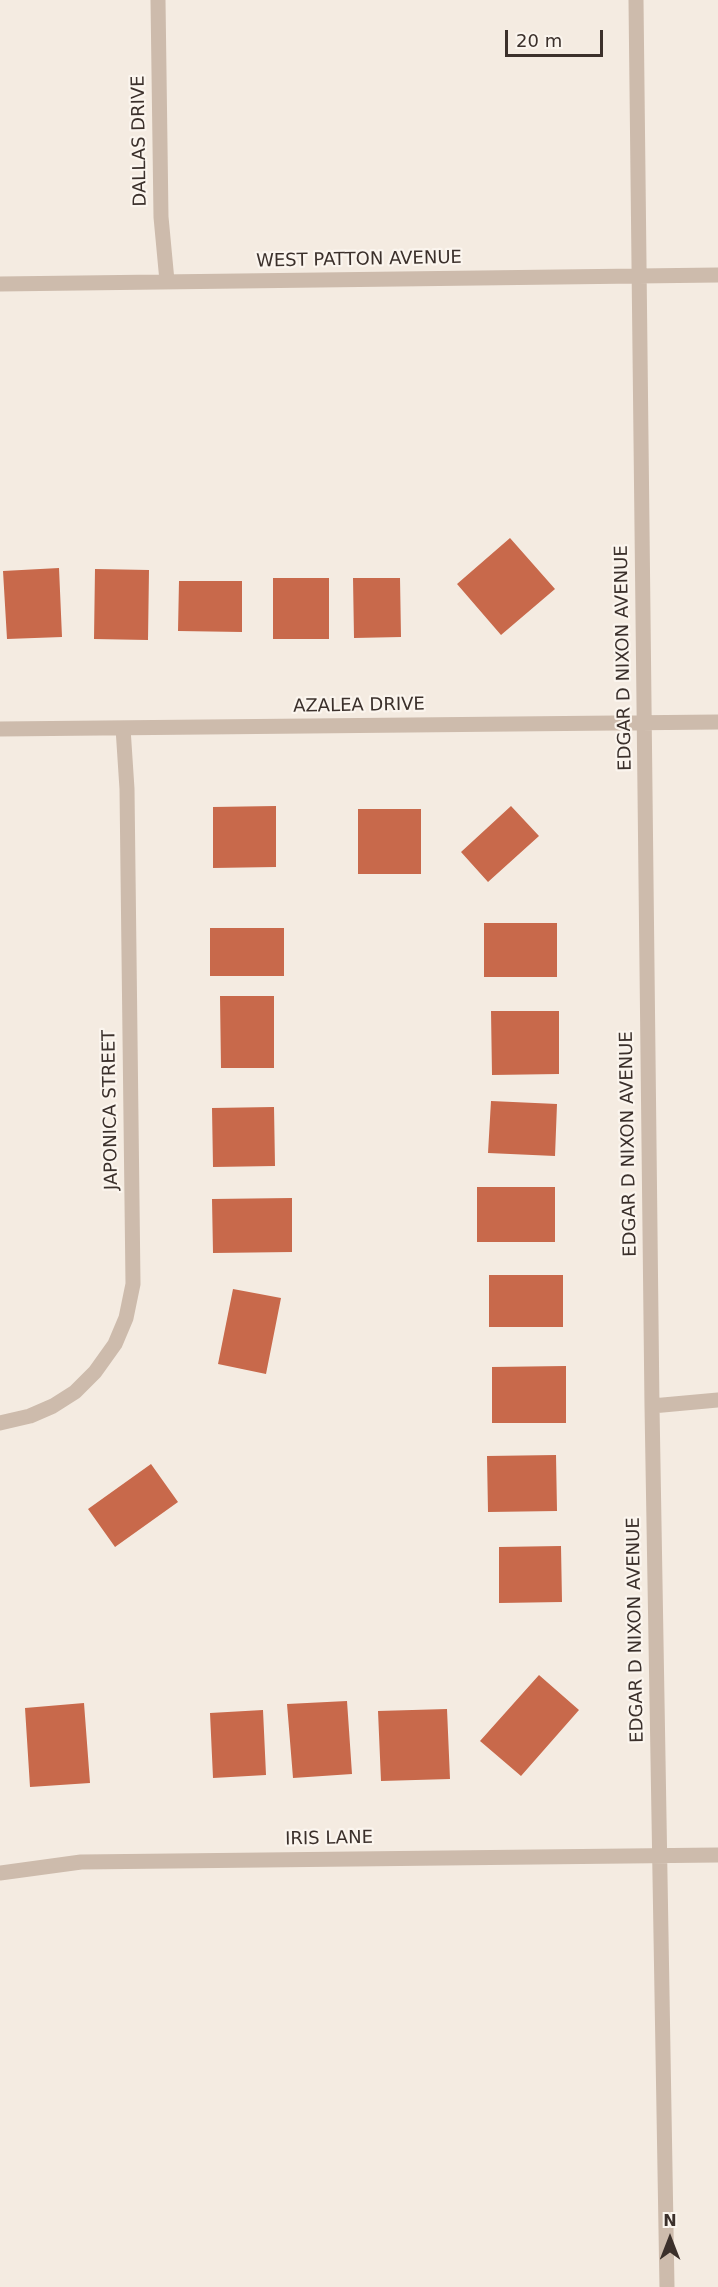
<!DOCTYPE html>
<style>
body{margin:0}
#map{position:relative;width:718px;height:2287px;overflow:hidden;background:#f4ebe1;font-family:"DejaVu Sans",sans-serif}
canvas{display:block}
.north{position:absolute;left:640px;top:2209px;width:60px;height:60px;-webkit-text-stroke:4px #fbf5ee;paint-order:stroke;rotate:0deg;font-size:16px;font-weight:700;line-height:24px;text-align:center;color:#3b302b}
.north::after{content:'';display:block;margin:auto;width:21px;height:27px;background:#3b302b;clip-path:polygon(50% 0,100% 100%,50% 72%,0 100%)}
.scale{position:absolute;left:505px;top:30px;width:98px;height:27px;box-sizing:border-box;border:3px solid #3b302b;border-top:0;padding-left:8px;font-size:18px;line-height:21px;white-space:nowrap;color:#3b302b;-webkit-text-stroke:4px #fbf5ee;paint-order:stroke}
</style>
<div id="map">
<canvas width="718" height="2287"></canvas>
<div class="north">N</div>
<div class="scale">20 m</div>
</div>
<script>
const g = document.querySelector('canvas').getContext('2d');
g.lineJoin = 'round';
function paint(path, color) { g.fillStyle = color; g.fill(path, 'evenodd'); }
const shape = rows => new Path2D(rows.map(r => 'M' + r).join(''));
function strokePath(path, color, width, dash) { g.strokeStyle = color; g.lineWidth = width; g.lineCap = dash ? 'butt' : 'round'; g.setLineDash(dash || []); g.stroke(path); }
function drawText(font, color, halo, rows, align = 'center') {
  g.font = font + ' "DejaVu Sans",sans-serif'; g.lineWidth = 4.5; g.setLineDash([]); g.textBaseline = 'middle'; g.strokeStyle = halo; g.fillStyle = color; for (const [text, x, y, turn = 0] of rows) {
    g.save(); g.translate(x, y); g.rotate((+turn || 0) * Math.PI / 180); g.textAlign = isNaN(turn) ? turn : align; if (halo) g.strokeText(text, 0, 0); g.fillText(text, 0, 0); g.restore();
  }
}
paint(shape([
 [510,538,555,589,501,635,457,584],
 [59,568,62,637,7,639,3,571],
 [95,569,149,570,148,640,94,639],
 [273,578,329,578,329,639,273,639],
 [353,578,400,578,401,637,354,638],
 [179,581,242,581,242,632,178,631],
 [276,806,276,867,213,868,213,807],
 [511,806,539,836,488,882,461,852],
 [358,809,421,809,421,874,358,874],
 [484,923,557,923,557,977,484,977],
 [210,928,284,928,284,976,210,976],
 [220,996,274,996,274,1068,221,1068],
 [491,1011,559,1011,559,1074,492,1075],
 [491,1101,557,1104,555,1156,488,1153],
 [274,1107,275,1166,213,1167,212,1108],
 [477,1187,555,1187,555,1242,477,1242],
 [292,1198,292,1252,213,1253,212,1199],
 [489,1275,563,1275,563,1327,489,1327],
 [233,1289,281,1298,266,1374,218,1364],
 [566,1366,566,1423,492,1423,492,1367],
 [556,1455,557,1511,488,1512,487,1456],
 [151,1464,178,1502,115,1547,88,1509],
 [561,1546,562,1602,499,1603,499,1547],
 [539,1675,579,1710,521,1776,480,1741],
 [347,1701,352,1774,293,1778,287,1704],
 [84,1703,90,1783,30,1787,25,1708],
 [447,1709,450,1779,381,1781,378,1711],
 [263,1710,266,1775,213,1778,210,1713]
]), '#c8694b');
strokePath(shape([
 [158,0,161,217,167,281],
 [636,0,652,1406,667,2287],
 [0,284,718,275],
 [0,729,718,722],
 [652,1406,718,1400],
 [0,1423,30,1416,53,1406,75,1392,95,1372,115,1344,126,1318,133,1284,127,789,123,728],
 [0,1873,81,1862,718,1855]
]), '#cdbbac', 15);
drawText('18px', '#3b302b', '#fbf5ee', [
 ["DALLAS DRIVE",140,141,-91],
 ["WEST PATTON AVENUE",359,260,-1],
 ["EDGAR D NIXON AVENUE",624,658,-91],
 ["AZALEA DRIVE",359,706,-1],
 ["JAPONICA STREET",111,1110,-91],
 ["EDGAR D NIXON AVENUE",629,1144,-91],
 ["EDGAR D NIXON AVENUE",636,1630,-91],
 ["IRIS LANE",329,1839,-1]
]);
</script>
